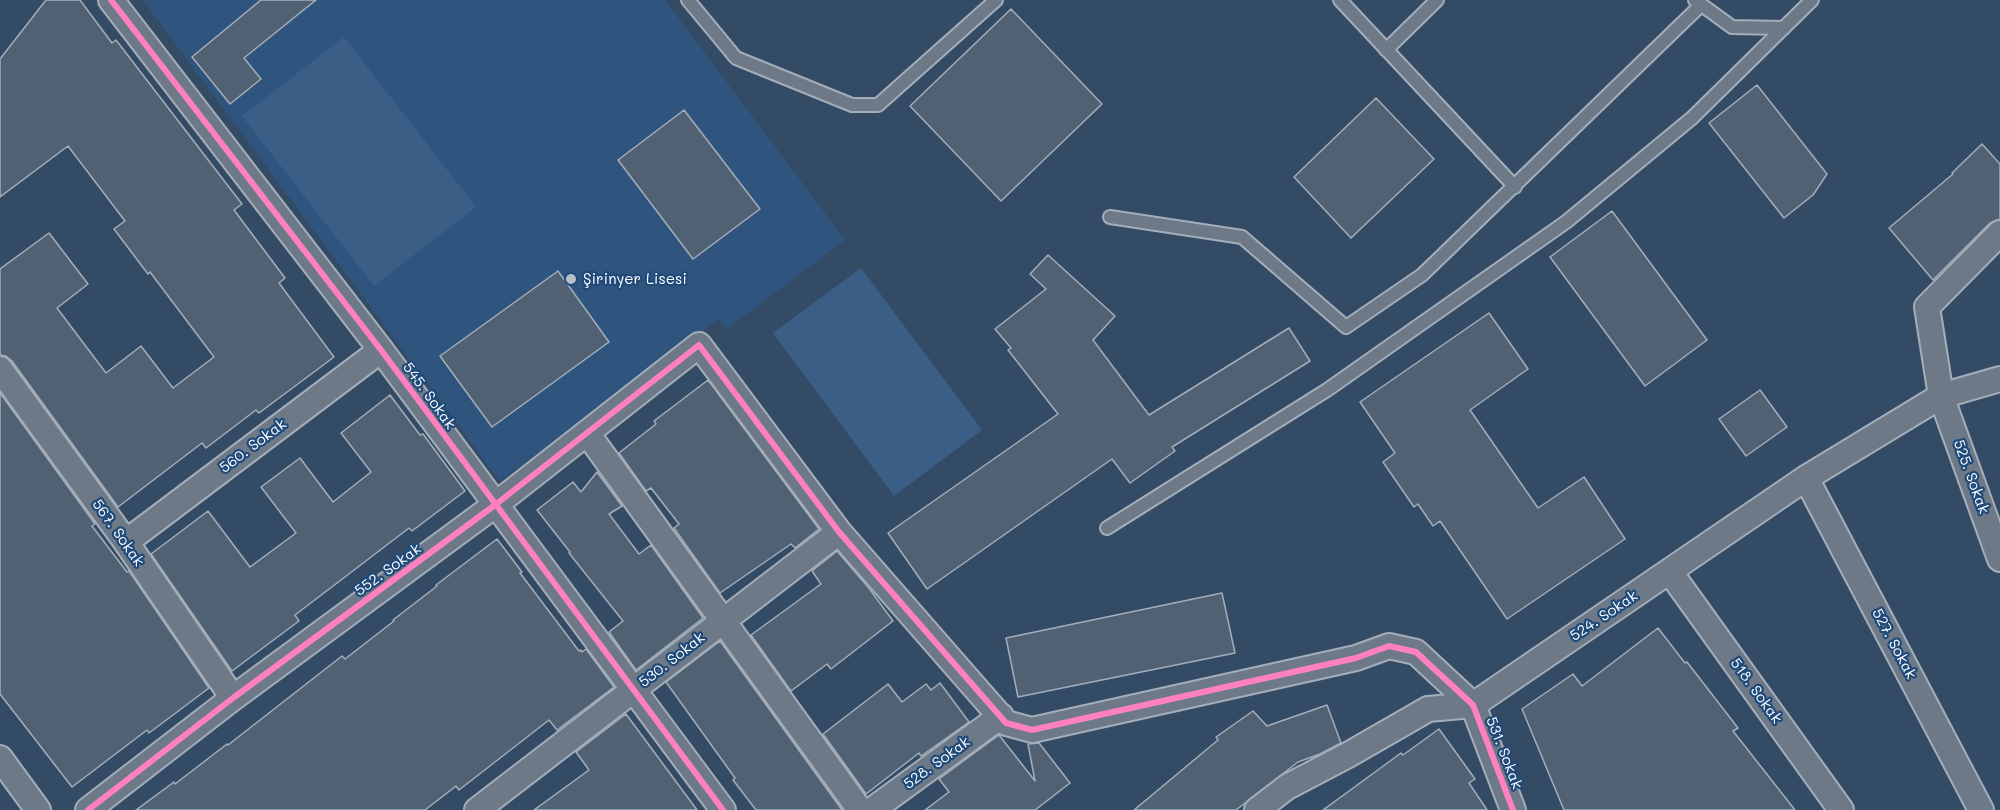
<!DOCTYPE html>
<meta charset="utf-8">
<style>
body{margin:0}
canvas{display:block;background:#344b65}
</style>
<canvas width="2000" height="810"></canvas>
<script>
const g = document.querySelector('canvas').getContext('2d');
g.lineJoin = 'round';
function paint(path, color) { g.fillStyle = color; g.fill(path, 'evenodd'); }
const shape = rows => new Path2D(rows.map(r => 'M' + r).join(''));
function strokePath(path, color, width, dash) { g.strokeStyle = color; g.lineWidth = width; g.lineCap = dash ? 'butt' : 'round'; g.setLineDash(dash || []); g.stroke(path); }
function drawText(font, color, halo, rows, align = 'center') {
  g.font = font + ' Mali,sans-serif'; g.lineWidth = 4.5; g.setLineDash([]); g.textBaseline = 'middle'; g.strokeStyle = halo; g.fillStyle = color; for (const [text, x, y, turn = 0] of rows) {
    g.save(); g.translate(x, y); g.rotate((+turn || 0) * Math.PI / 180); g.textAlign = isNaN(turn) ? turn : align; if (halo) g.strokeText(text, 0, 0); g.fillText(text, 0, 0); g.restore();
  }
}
paint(shape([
 [143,0,665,0,845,240,727,329,719,319,500,481]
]), '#2f557f');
paint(shape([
 [344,37,476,207,374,286,242,116],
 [861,268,982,430,894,496,773,333]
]), '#3b5e86');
const building = shape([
 [46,0,80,0,112,43,116,40,242,204,234,210,285,278,279,283,334,357,259,413,256,410,206,448,202,443,118,507,12,361,6,356,0,355,0,269,49,233,88,284,57,308,106,373,141,346,173,388,214,357,150,272,148,274,114,229,125,221,68,146,0,197,0,59,46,0],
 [261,0,316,0,244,58,261,79,230,104,192,57,261,0],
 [1011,9,1102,104,1001,201,910,106,1011,9],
 [1757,85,1827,174,1813,195,1784,218,1709,123,1757,85],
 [1376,98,1434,159,1351,238,1294,177,1376,98],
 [684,110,760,209,693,259,618,160,684,110],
 [1982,144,2000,164,2000,219,1990,223,1933,280,1889,228,1953,174,1952,173,1982,144],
 [1612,211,1707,340,1645,386,1550,257,1612,211],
 [1048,255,1115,316,1093,340,1149,415,1289,328,1310,361,1172,447,1175,451,1130,483,1112,459,927,589,888,533,1058,414,1008,350,1011,348,995,329,1046,289,1030,274,1048,255],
 [558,271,609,342,492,427,440,356,558,271],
 [1489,313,1528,369,1470,410,1538,508,1584,477,1625,539,1507,619,1440,521,1433,526,1418,504,1414,507,1383,462,1395,453,1360,402,1489,313],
 [708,380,819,529,795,548,791,544,720,593,674,528,679,524,651,488,646,491,619,453,656,424,654,421,708,380],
 [1760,390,1787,427,1746,456,1719,419,1760,390],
 [0,393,95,524,92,526,127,572,129,571,209,688,149,733,147,730,72,787,0,694,0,393],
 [390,395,420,435,423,434,465,491,412,531,409,528,341,580,295,615,299,621,232,671,151,554,208,511,250,567,296,533,261,487,300,458,333,502,371,472,341,433,390,395],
 [597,472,622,506,609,514,639,554,651,545,703,618,636,670,609,632,623,621,569,553,570,552,537,510,573,482,581,492,597,472],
 [497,539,522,572,520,573,579,651,581,650,582,652,586,649,614,687,557,730,549,720,459,790,456,786,425,810,136,810,174,782,175,784,227,744,228,745,342,656,345,659,394,621,393,620,437,586,436,585,497,539],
 [837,551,868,587,893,621,831,669,827,664,791,691,751,635,821,584,812,571,837,551],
 [1222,593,1235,653,1018,697,1006,638,1222,593],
 [1658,628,1685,663,1687,662,1738,728,1733,731,1795,810,1564,810,1522,709,1573,674,1582,686,1658,628],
 [720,641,842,810,756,810,733,780,735,778,666,682,720,641],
 [940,683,969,722,921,756,919,753,866,794,823,734,888,684,902,702,926,684,931,690,940,683],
 [1327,705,1341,743,1320,754,1298,762,1236,810,1134,810,1218,740,1216,737,1253,711,1267,726,1327,705],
 [626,714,697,810,534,810,589,770,576,752,626,714],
 [1439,729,1475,779,1469,783,1487,810,1323,810,1401,753,1403,755,1439,729],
 [999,735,1035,781,1028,744,1039,743,1070,783,1035,810,925,810,949,792,939,779,999,735]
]);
paint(building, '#506174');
strokePath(building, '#a4aeba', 1.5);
const service = shape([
 [688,0,736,58,852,105,878,105,996,0],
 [1340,0,1515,187],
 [1695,0,1732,27,1784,28],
 [1386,50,1437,0],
 [1110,217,1242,237,1346,327,1422,275,1701,5],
 [1107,528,1327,390,1566,222,1692,118,1812,0]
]);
const minor = shape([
 [111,0,381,350,723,810],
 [2000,233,1927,307,1941,396,2000,559],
 [0,369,126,542,233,698],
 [587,433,860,810],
 [1806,478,1981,810],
 [126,542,381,350],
 [1670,572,1841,810],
 [0,758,38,810],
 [88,810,233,698,495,505,699,345,839,532,1006,723,1032,730,1356,658,1389,646,1416,652,1473,705,1513,810],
 [477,810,839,532],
 [872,810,1001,716],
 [1257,810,1287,787,1348,755,1428,709,1473,705,1806,478,1941,396,2000,379]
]);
strokePath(service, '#a4aeba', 16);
strokePath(minor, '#a4aeba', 28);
strokePath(service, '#6d7986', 12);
strokePath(minor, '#6d7986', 24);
strokePath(shape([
 [111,0,381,350,723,810],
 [88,810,233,698,495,505,699,345,839,532,1006,723,1032,730,1356,658,1389,646,1416,652,1473,705,1513,810]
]), '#ff80c0', 6);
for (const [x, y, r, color] of [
 [571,279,6,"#b8c0c9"]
]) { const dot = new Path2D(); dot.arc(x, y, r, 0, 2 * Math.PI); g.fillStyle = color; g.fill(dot); strokePath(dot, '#1f4a7a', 2); }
drawText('15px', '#fff', '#1f4a7a', [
 ["Şirinyer Lisesi",583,279]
], 'left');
drawText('15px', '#fff', '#1f4a7a', [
 ["545. Sokak",429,396,54],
 ["560. Sokak",253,446,-37],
 ["525. Sokak",1971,477,70],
 ["567. Sokak",118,533,55],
 ["552. Sokak",388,570,-36],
 ["524. Sokak",1604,616,-34],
 ["527. Sokak",1894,644,62],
 ["530. Sokak",672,660,-38],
 ["518. Sokak",1756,691,54],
 ["531. Sokak",1504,753,69],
 ["528. Sokak",937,763,-36]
]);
</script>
